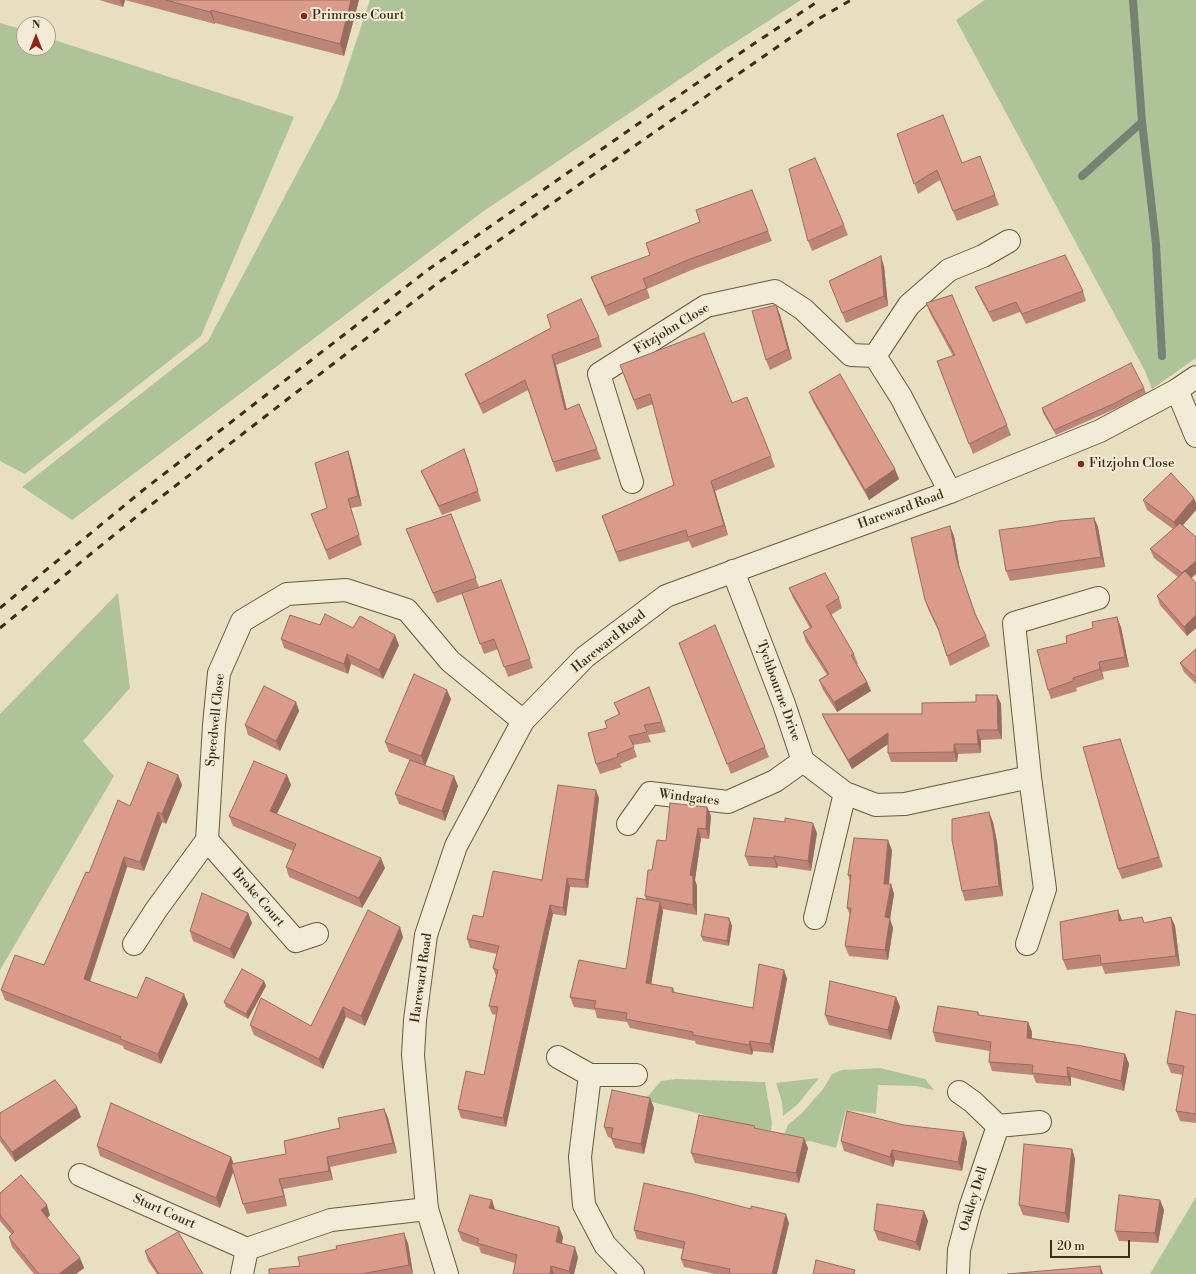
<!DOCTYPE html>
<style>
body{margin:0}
#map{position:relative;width:1196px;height:1274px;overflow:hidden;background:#e8dfc2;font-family:"Libre Bodoni",serif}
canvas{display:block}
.north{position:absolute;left:16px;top:16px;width:40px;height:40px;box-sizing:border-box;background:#f0ead7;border:1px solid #aa9e87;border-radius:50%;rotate:0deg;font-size:11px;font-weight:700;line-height:16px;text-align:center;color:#402c0e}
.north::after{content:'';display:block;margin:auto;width:14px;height:18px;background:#8f2418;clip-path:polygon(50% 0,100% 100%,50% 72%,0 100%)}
.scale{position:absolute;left:1050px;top:1240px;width:80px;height:18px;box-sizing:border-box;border:2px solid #402c0e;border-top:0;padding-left:5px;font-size:12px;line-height:14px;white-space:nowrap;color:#402c0e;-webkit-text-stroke:3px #f0ead7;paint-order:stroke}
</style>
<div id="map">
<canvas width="1196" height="1274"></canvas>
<div class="north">N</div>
<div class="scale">20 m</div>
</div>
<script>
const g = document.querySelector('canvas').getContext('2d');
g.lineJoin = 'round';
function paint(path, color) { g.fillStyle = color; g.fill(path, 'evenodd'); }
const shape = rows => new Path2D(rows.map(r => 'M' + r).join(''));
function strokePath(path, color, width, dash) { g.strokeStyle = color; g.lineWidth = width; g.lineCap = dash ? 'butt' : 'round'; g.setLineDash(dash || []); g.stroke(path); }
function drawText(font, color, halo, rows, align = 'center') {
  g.font = font + ' "Libre Bodoni",serif'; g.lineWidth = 4; g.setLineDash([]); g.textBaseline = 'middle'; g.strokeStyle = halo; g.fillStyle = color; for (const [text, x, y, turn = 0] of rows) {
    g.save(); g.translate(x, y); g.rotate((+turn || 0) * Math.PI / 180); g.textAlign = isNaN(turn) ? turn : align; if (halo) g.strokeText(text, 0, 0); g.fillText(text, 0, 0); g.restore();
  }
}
paint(shape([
 [370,0,801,0,720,52,481,213,72,520,22,487,208,341,338,96],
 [985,0,1196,0,1196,358,1152,389,1145,371,956,20],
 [0,23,24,30,24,48,48,48,48,38,294,117,201,336,25,474,0,461],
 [118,593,130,688,83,741,114,776,0,970,0,714],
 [880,1068,925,1079,934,1090,916,1086,878,1085,876,1114,846,1110,836,1148,810,1141,791,1143,782,1140,788,1125,802,1113,823,1089,832,1074,842,1070],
 [819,1078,798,1104,783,1116,782,1102,776,1083],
 [676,1079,765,1082,772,1123,771,1131,726,1122,702,1114,639,1099,649,1095,661,1081],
 [1196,1197,1196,1274,1150,1274]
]), '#afc398');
strokePath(shape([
 [1133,0,1142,122,1156,244,1162,356],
 [1082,176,1142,122]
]), '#758274', 8);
const minor = shape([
 [875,356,909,305,949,270,983,256,1009,241],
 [1177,390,1196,436],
 [632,482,599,374,706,306,775,291,803,309,851,355,875,356,901,397,950,492],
 [733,571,784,704,803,761,845,793,876,805,905,804,1030,777,1014,623,1098,598],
 [628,824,650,793,728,802,775,781,803,761],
 [207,840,296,941,317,934],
 [815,918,845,793],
 [134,944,156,910,207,840,214,725,219,673,242,621,287,594,346,590,407,610,450,661,523,721],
 [1027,944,1045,889,1030,777],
 [558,1057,590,1075,580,1157,584,1205,605,1245,633,1274],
 [590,1075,636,1075],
 [959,1092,973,1102,998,1126,1040,1122],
 [80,1175,247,1249],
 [247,1249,331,1220,427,1209],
 [242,1274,247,1249],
 [958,1274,959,1250,970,1208,998,1126]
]);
const tertiary = shape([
 [447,1274,427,1209,413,1055,415,1020,426,935,456,846,523,721,585,657,666,596,950,492,1100,431,1177,390,1196,377]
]);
strokePath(minor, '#6a593b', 24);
strokePath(tertiary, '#6a593b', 24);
strokePath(minor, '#f0ead7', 22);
strokePath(tertiary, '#f0ead7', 22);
strokePath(shape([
 [0,608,142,491,429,269,746,49,820,0],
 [0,628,152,504,439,282,813,22,851,0]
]), '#402c0e', 3, [7, 7]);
paint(shape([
 [99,0,359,0,344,56,215,23,215,24,125,0,123,7],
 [897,134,962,163,995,195,999,205,957,221,940,180,918,194],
 [844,225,848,235,812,251,808,241],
 [768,231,772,241,694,269,647,289,650,298,608,316,595,287,591,277],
 [884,266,888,306,846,323,829,281],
 [975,287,1083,291,1086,301,1026,324,1020,312,993,322,979,296],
 [926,303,1007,425,1011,435,973,454,937,361,953,356,930,313],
 [776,305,780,315,792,359,770,370,766,360],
 [599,337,602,347,556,365,567,410,597,449,601,459,556,472,528,390,483,414,469,384,465,374],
 [624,376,732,403,771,456,775,467,715,491,728,535,692,548,689,541,619,562,602,516,674,485,653,404,637,410],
 [1144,388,1146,393,1115,409,1056,435,1043,413,1042,408],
 [809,392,899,479,869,500,813,402],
 [348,451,351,460,362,506,351,508,362,545,329,560,311,514,327,508],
 [468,459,481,501,442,515,425,480,421,471],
 [1143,500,1196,503,1196,510,1183,525,1191,578,1196,583,1196,628,1187,636,1160,605,1157,596,1178,577,1154,558,1150,549,1173,529,1147,510],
 [451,514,479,587,501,580,533,668,508,677,498,649,484,654,462,594,437,603,406,529],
 [1094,518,1098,527,1105,567,1010,581,1006,571,1031,526],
 [954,536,960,570,976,615,986,636,990,646,950,666,940,634,928,609,925,600],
 [789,588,839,598,842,608,831,615,854,654,858,664,857,664,867,682,871,691,837,712,823,690,819,680,827,675,806,642,803,632,810,628,793,598],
 [320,625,353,628,399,645,383,679,351,664,348,674,284,648,281,639],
 [1121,627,1129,667,1102,672,1104,679,1076,688,1077,691,1051,699,1048,690,1067,643],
 [679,643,765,747,769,757,731,774],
 [1196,649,1196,684,1184,672,1180,663],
 [649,687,666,732,648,735,651,742,633,745,637,757,620,764,622,767,600,774,596,764,607,728,605,721,619,715,614,703],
 [997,695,1001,704,1002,739,981,740,981,753,958,754,957,762,891,762,888,753,888,744,852,769,826,723,822,714,922,714,976,702],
 [451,699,425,765,458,786,445,821,399,804,395,794,410,760,389,752,385,742],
 [296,702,299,711,280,751,248,735,245,725],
 [1123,749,1163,867,1122,879,1118,869],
 [178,775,182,785,166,824,162,822,144,871,127,867,90,982,137,998,188,1004,161,1064,124,1049,123,1046,5,1000,1,990,44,965,89,873,130,806],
 [287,775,291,785,277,814,385,868,362,908,289,877,286,867,293,851,233,826,229,816],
 [599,798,588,888,570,887,566,916,553,914,506,1127,461,1118,458,1109,484,1075,496,1015,492,1014,489,1006,496,976,493,968,497,954,470,948,467,939,483,917,542,880],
 [707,807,711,816,709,839,701,838,695,880,697,886,697,915,662,909,663,911,651,984,673,988,675,993,753,1008,784,970,787,979,773,1053,753,1051,752,1055,696,1044,695,1041,630,1028,627,1022,597,1018,595,1010,574,1007,570,997,626,969,646,899,645,896,652,870,666,841],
 [993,822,997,842,1003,896,965,901,962,891],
 [817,833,811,871,778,866,777,868,749,866,745,856],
 [892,850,889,884,891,884,894,894,890,919,893,928,888,960,849,956,845,946,850,915,847,908,850,882,848,875],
 [248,913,252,923,234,959,193,941,190,931],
 [1171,917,1175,926,1180,966,1105,974,1102,966,1067,970,1063,960,1122,920,1144,923],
 [729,918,732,926,729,946,703,941,701,936],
 [403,937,365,1026,346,1017,323,1069,254,1035,250,1025,311,1026],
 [264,981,266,986,248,1019,226,1007,224,1002],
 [896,997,900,1007,891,1040,829,1025,825,1015],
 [978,1012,980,1016,1028,1022,1032,1032,1032,1038,1125,1054,1129,1064,1124,1091,1071,1077,1071,1086,1036,1083,1033,1075,992,1071,989,1062,990,1051,936,1042,933,1032],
 [1196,1015,1196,1123,1180,1121,1176,1111,1183,1075,1171,1073,1167,1063],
 [650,1098,654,1108,644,1154,615,1148,611,1138,608,1137,604,1127],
 [384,1109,388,1118,397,1153,330,1167,333,1180,283,1189,287,1206,247,1214,243,1204,233,1171,220,1208,100,1156,97,1146,231,1157,233,1164,286,1154,340,1128],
 [0,1113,81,1117,15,1162,0,1141],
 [756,1128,808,1148,799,1183,695,1163,691,1153],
 [841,1141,967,1142,962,1171,895,1160,893,1167,844,1151],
 [1072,1149,1075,1159,1069,1223,1023,1215,1019,1205],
 [0,1193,50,1215,47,1218,80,1258,84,1268,76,1274,34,1274,12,1247,9,1237,12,1235,0,1221],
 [492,1200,495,1210,559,1227,563,1237,562,1243,578,1257,574,1274,513,1274,515,1263,481,1253,479,1247,462,1241,458,1231],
 [1160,1200,1164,1210,1158,1243,1119,1241,1115,1231],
 [924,1211,928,1221,920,1251,878,1240,874,1230],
 [789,1223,777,1274,715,1274,684,1267,681,1259,683,1249,637,1239,634,1230],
 [408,1243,413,1274,269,1274,300,1266,337,1249],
 [145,1251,203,1274,157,1274,148,1261]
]), '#bc8577');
paint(shape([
 [120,0,125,0,123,7],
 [351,0,359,0,344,56,340,44],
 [211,10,215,23,215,24,210,12],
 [881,256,884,266,888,306,884,296],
 [776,305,780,315,792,359,788,349],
 [552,355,556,365,569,420,565,410],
 [464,449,468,459,481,501,478,491],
 [348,451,351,460,362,506,358,496],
 [895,469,899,479,869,500,865,490],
 [711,481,715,491,728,535,724,525],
 [1194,498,1196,503,1196,510,1177,532,1174,522],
 [1094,518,1098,527,1105,567,1101,557],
 [950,526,954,536,960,570,957,561],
 [1196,561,1196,574,1186,583,1182,573],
 [1196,615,1196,628,1187,636,1184,627],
 [1117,617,1121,627,1129,667,1125,657],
 [395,635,399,645,383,679,379,670],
 [347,654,351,664,348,674,344,664],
 [1099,662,1102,672,1104,679,1100,669],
 [867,682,871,691,837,712,834,702],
 [447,690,451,699,425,766,421,756],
 [997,695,1001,704,1002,739,998,730],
 [296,702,299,711,280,751,276,741],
 [977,730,981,740,981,753,978,744],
 [888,733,891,742,852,769,848,760],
 [954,744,958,754,957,762,954,752],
 [178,775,182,785,166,824,162,814],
 [287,775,291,785,273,821,270,811],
 [454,776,458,786,445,821,442,811],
 [596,790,599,798,588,888,585,880],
 [707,807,711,816,709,839,706,829],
 [158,812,162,822,144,871,140,862],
 [989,812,993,822,997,842,1003,896,999,886],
 [813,823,817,833,811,871,808,861],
 [698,828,701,838,695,880,697,886,697,915,693,905,690,875],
 [888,840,892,850,888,894,884,884],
 [774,856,778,866,777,868,774,858],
 [124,857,127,867,87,989,84,979],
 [381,858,385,868,362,908,359,898],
 [567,878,570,887,566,916,563,908],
 [891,884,894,894,890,919,893,928,888,960,885,950,885,917],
 [660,902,663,911,650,992,646,983],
 [550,905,553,914,506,1127,503,1118],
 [1118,910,1122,920,1123,930,1119,921],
 [248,913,252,923,234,959,230,949],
 [1171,917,1175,926,1180,966,1176,956],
 [729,918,732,926,729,946,727,941],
 [400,927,403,937,365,1026,361,1016],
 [784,970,787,979,773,1053,770,1044],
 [264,981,266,986,248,1019,246,1014],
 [184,994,188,1004,161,1064,158,1054],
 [896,997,900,1007,891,1040,888,1030],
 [343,1007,346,1017,323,1069,319,1059],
 [1028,1022,1032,1032,1031,1048,1027,1038],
 [750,1041,753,1051,752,1055,749,1045],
 [1125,1054,1129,1064,1124,1091,1121,1081],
 [1067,1067,1071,1077,1071,1086,1068,1077],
 [650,1098,654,1108,644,1154,641,1144],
 [77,1107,81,1117,15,1162,12,1152],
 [384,1109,388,1118,397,1153,393,1143],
 [964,1132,967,1142,962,1171,958,1162],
 [804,1138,808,1148,799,1183,796,1173],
 [1072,1149,1075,1159,1069,1223,1065,1213],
 [892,1150,895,1160,893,1167,890,1157],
 [231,1157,235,1167,220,1208,216,1198],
 [327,1157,330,1167,333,1180,329,1171],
 [279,1179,283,1189,287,1206,284,1196],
 [492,1200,495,1210,489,1208],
 [1160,1200,1164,1210,1158,1243,1155,1233],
 [47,1205,50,1215,45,1220,41,1210],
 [924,1211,928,1221,920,1251,916,1242],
 [786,1214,789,1223,777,1274,772,1274],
 [559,1227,563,1237,560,1251,556,1242],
 [404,1233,408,1243,413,1274,409,1265],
 [575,1247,578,1257,574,1274,570,1274,569,1271],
 [80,1258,84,1268,76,1274,59,1274],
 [551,1266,554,1274,550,1274],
 [1100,1266,1103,1274,1101,1274]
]), '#996c61');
const building = shape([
 [166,0,351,0,340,44,211,10,210,12,166,0],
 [943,115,962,163,980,156,995,195,953,211,937,170,914,184,897,134,943,115],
 [815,158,844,225,808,241,789,169,815,158],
 [752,190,768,231,690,259,643,279,647,288,605,306,591,277,650,255,646,243,700,222,696,210,752,190],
 [1065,255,1083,291,1022,314,1016,302,989,312,975,287,1065,255],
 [881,256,884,296,842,313,829,281,881,256],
 [952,295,1007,425,969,444,937,361,955,355,926,303,952,295],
 [581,299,599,337,552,355,565,410,579,404,597,449,553,462,525,380,480,404,465,374,551,328,547,315,581,299],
 [776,305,788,349,766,360,752,311,776,305],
 [704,333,732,403,747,397,771,456,711,481,724,525,688,537,686,530,616,552,602,516,674,485,650,394,634,400,620,365,704,333],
 [1131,363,1144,388,1113,404,1054,430,1042,408,1131,363],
 [840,374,895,469,865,490,809,392,840,374],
 [464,449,478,491,439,506,421,471,464,449],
 [348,451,358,496,348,499,359,535,326,550,311,514,327,508,315,463,348,451],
 [1171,473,1194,498,1174,522,1143,500,1171,473],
 [451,514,476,578,433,593,406,529,451,514],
 [1094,518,1101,557,1006,571,999,530,1031,526,1059,521,1094,518],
 [1180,523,1196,537,1196,561,1182,573,1150,549,1180,523],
 [950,526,957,561,975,614,986,636,947,656,938,628,925,600,911,538,950,526],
 [1185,571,1196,583,1196,615,1184,627,1157,596,1185,571],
 [825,573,839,598,826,606,854,654,851,655,867,682,834,702,819,680,829,674,803,632,812,627,789,588,825,573],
 [501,580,530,659,504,667,494,639,480,644,462,593,501,580],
 [325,614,353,628,360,616,395,635,379,670,347,654,344,664,281,639,290,615,320,625,325,614],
 [1117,617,1125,657,1099,662,1100,669,1073,678,1073,681,1048,690,1037,650,1067,643,1066,636,1093,628,1092,622,1117,617],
 [715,625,765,747,727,764,679,643,715,625],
 [1196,649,1196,678,1180,663,1196,649],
 [414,674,447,690,421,756,385,742,414,674],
 [264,686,296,702,276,741,245,725,264,686],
 [649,687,662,722,644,725,647,732,629,736,634,747,617,754,618,757,596,764,588,733,607,728,605,721,620,714,614,703,649,687],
 [976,695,997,695,998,730,977,730,978,744,954,744,954,752,888,753,888,733,848,760,822,714,922,714,922,703,976,702,976,695],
 [1120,739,1159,857,1118,869,1083,747,1120,739],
 [410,760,454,776,442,811,395,794,410,760],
 [254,761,287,775,270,811,381,858,359,898,286,867,296,844,229,816,254,761],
 [148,762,178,775,162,814,158,812,140,862,124,857,84,979,137,998,146,977,184,994,158,1054,120,1039,121,1037,1,990,15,955,44,965,86,872,89,873,118,800,130,806,148,762],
 [558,785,596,790,585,880,567,878,563,908,550,905,503,1118,458,1109,466,1071,484,1075,498,1007,489,1006,498,970,493,968,499,946,467,939,473,915,483,917,493,871,542,880,558,785],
 [670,803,707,807,706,829,698,828,690,875,693,876,693,905,645,896,648,870,652,870,657,840,666,841,670,803],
 [989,812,993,832,999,886,962,891,952,840,952,819,989,812],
 [754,818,785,822,785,818,813,823,808,861,774,856,774,858,745,856,754,818],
 [854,838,888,840,884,884,891,884,885,917,890,918,885,950,845,946,851,908,847,908,851,875,848,875,854,838],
 [202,893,248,913,230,949,190,931,202,893],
 [637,898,660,902,646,983,673,988,672,992,753,1008,759,964,784,970,770,1044,750,1041,749,1045,693,1035,693,1032,626,1019,627,1013,594,1008,596,1001,570,997,579,960,626,969,637,898],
 [368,910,400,927,361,1016,343,1007,319,1059,250,1025,261,998,311,1026,368,910],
 [1118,910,1119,921,1142,917,1144,923,1171,917,1176,956,1101,964,1100,955,1063,960,1060,922,1118,910],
 [705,914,729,918,729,921,730,921,727,941,701,936,705,914],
 [242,969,264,981,246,1014,224,1002,242,969],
 [830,981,896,997,888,1030,825,1015,830,981],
 [938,1006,978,1012,978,1015,1028,1022,1027,1038,1082,1046,1125,1054,1121,1081,1067,1067,1068,1077,1032,1073,1033,1065,989,1062,991,1042,933,1032,938,1006],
 [1176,1011,1196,1015,1196,1114,1176,1111,1184,1066,1167,1063,1176,1011],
 [55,1080,77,1107,12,1152,0,1136,0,1113,55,1080],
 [612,1090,650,1098,641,1144,611,1138,613,1128,604,1127,612,1090],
 [111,1103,231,1157,216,1198,97,1146,111,1103],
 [384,1109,393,1143,327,1157,329,1171,279,1179,284,1196,243,1204,231,1164,286,1154,284,1141,340,1128,338,1118,384,1109],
 [847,1111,904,1125,964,1132,958,1162,892,1150,890,1157,841,1141,847,1111],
 [699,1115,755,1126,754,1128,804,1138,796,1173,691,1153,699,1115],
 [1024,1144,1072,1149,1065,1213,1019,1205,1024,1144],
 [21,1175,47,1205,41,1210,80,1258,59,1274,39,1274,9,1237,14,1232,0,1215,0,1193,21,1175],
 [644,1183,693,1194,751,1209,751,1206,786,1214,772,1274,729,1274,730,1269,681,1259,685,1242,634,1230,644,1183],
 [470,1195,492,1200,489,1208,559,1227,556,1242,575,1247,569,1271,551,1266,550,1274,513,1274,517,1255,477,1243,479,1239,458,1231,470,1195],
 [1119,1195,1160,1200,1155,1233,1115,1231,1119,1195],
 [877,1204,924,1211,916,1242,874,1230,877,1204],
 [178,1232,203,1274,159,1274,145,1251,178,1232],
 [404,1233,409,1265,361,1274,269,1274,269,1269,300,1266,298,1257,337,1249,336,1246,404,1233],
 [816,1260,855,1270,854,1274,813,1274,816,1260],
 [1100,1266,1101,1274,1007,1274,1100,1266]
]);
paint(building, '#db9b8a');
strokePath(building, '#996c61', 1);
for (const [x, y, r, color] of [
 [304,16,4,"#8f2418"],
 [1081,464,4,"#8f2418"]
]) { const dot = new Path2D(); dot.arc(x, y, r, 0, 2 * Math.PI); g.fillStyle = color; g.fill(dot); strokePath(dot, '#f0ead7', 1.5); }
drawText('13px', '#402c0e', '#f0ead7', [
 ["Primrose Court",312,16],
 ["Fitzjohn Close",1089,464]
], 'left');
drawText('13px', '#402c0e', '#f0ead7', [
 ["Fitzjohn Close",672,329,-31],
 ["Hareward Road",901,510,-20],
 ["Hareward Road",609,642,-39],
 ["Tychbourne Drive",778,691,70],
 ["Speedwell Close",216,720,-84],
 ["Windgates",689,798,7],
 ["Broke Court",258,898,49],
 ["Hareward Road",422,978,-82],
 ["Oakley Dell",974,1199,-73],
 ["Sturt Court",164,1212,24]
]);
</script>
